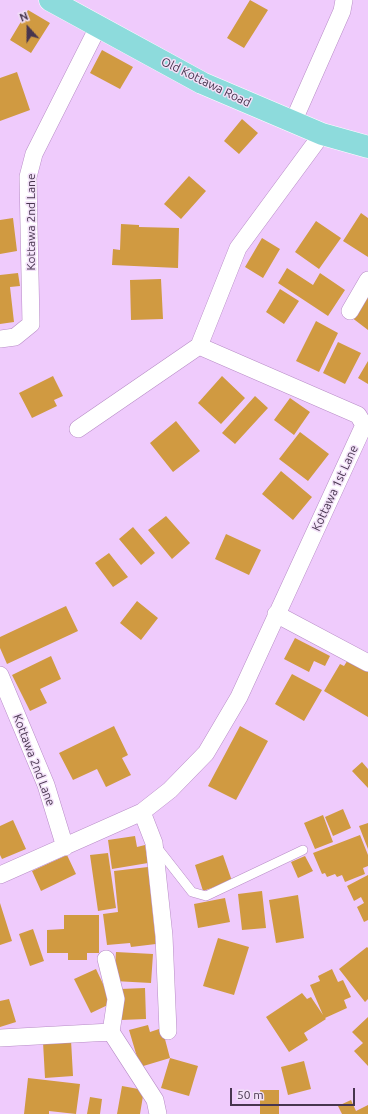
<!DOCTYPE html>
<style>
body{margin:0}
#map{position:relative;width:368px;height:1114px;overflow:hidden;background:#efcbfc;font-family:Ubuntu,sans-serif}
canvas{display:block}
.north{position:absolute;left:8px;top:8px;width:40px;height:40px;-webkit-text-stroke:3px #f2e0f8;paint-order:stroke;rotate:339deg;font-size:11px;font-weight:700;line-height:16px;text-align:center;color:#47354e}
.north::after{content:'';display:block;margin:auto;width:14px;height:18px;background:#47354e;clip-path:polygon(50% 0,100% 100%,50% 72%,0 100%)}
.scale{position:absolute;left:230px;top:1088px;width:125px;height:18px;box-sizing:border-box;border:2px solid #47354e;border-top:0;padding-left:5px;font-size:12px;line-height:14px;white-space:nowrap;color:#47354e;-webkit-text-stroke:3px #f2e0f8;paint-order:stroke}
</style>
<div id="map">
<canvas width="368" height="1114"></canvas>
<div class="north">N</div>
<div class="scale">50 m</div>
</div>
<script>
const g = document.querySelector('canvas').getContext('2d');
g.lineJoin = 'round';
function paint(path, color) { g.fillStyle = color; g.fill(path, 'evenodd'); }
const shape = rows => new Path2D(rows.map(r => 'M' + r).join(''));
function strokePath(path, color, width, dash) { g.strokeStyle = color; g.lineWidth = width; g.lineCap = dash ? 'butt' : 'round'; g.setLineDash(dash || []); g.stroke(path); }
function drawText(font, color, halo, rows, align = 'center') {
  g.font = font + ' Ubuntu,sans-serif'; g.lineWidth = 3; g.setLineDash([]); g.textBaseline = 'middle'; g.strokeStyle = halo; g.fillStyle = color; for (const [text, x, y, turn = 0] of rows) {
    g.save(); g.translate(x, y); g.rotate((+turn || 0) * Math.PI / 180); g.textAlign = isNaN(turn) ? turn : align; if (halo) g.strokeText(text, 0, 0); g.fillText(text, 0, 0); g.restore();
  }
}
paint(shape([
 [250,0,268,10,244,48,227,38],
 [28,10,50,23,31,53,10,40],
 [102,50,133,67,120,89,90,73],
 [17,72,30,110,0,121,0,78],
 [242,119,258,133,239,154,224,141],
 [189,176,206,191,181,219,164,204],
 [361,213,368,218,368,257,343,241],
 [13,218,17,251,0,254,0,220],
 [316,221,341,238,319,269,295,252],
 [121,224,139,225,139,227,179,228,178,268,112,265,113,249,120,250],
 [262,238,280,249,263,278,245,267],
 [287,268,313,285,320,273,345,290,328,316,278,283],
 [18,273,20,286,10,287,14,322,0,324,0,275],
 [161,279,163,319,131,320,130,280],
 [280,289,299,301,284,324,266,312],
 [368,295,368,330,351,317],
 [316,321,338,333,319,372,296,361],
 [338,342,361,353,345,384,323,373],
 [368,361,368,384,358,378],
 [53,376,63,396,54,400,57,406,32,418,19,393],
 [222,376,245,398,221,424,198,403],
 [255,396,268,408,235,444,222,433],
 [290,398,310,412,294,435,274,420],
 [176,421,200,451,173,472,150,443],
 [300,432,329,454,308,481,279,459],
 [281,471,312,497,293,520,262,494],
 [166,516,190,543,172,559,148,530],
 [133,527,155,553,141,565,119,539],
 [226,534,261,550,249,575,215,559],
 [109,553,128,577,113,587,95,563],
 [137,601,158,618,141,640,120,623],
 [66,606,78,631,7,664,0,648,0,637],
 [295,638,330,656,325,666,314,661,309,672,284,659],
 [351,655,368,665,368,717,324,691,340,664,344,666],
 [51,656,61,679,40,689,47,703,30,711,12,675],
 [292,674,322,690,304,721,275,704],
 [114,726,128,755,122,758,131,775,106,787,97,769,73,780,59,753],
 [240,726,268,741,236,800,208,786],
 [362,762,368,769,368,788,352,771],
 [343,809,351,828,333,836,325,817],
 [323,815,333,842,315,849,304,823],
 [13,820,26,849,2,859,0,855,0,826],
 [368,823,368,849,359,826],
 [360,835,368,855,368,866,363,868,365,874,345,882,342,875,337,877,335,874,327,877,325,873,322,874,313,853],
 [135,836,137,847,145,845,148,863,112,869,108,840],
 [108,853,116,908,98,911,90,855],
 [67,855,76,874,41,891,32,871],
 [223,855,232,881,203,891,195,865],
 [305,856,313,871,298,878,291,862],
 [148,867,156,944,131,947,130,943,107,945,103,914,118,912,114,871],
 [368,875,368,920,364,922,357,907,364,903,361,897,354,901,347,886],
 [262,891,266,928,242,930,238,894],
 [298,895,304,938,276,943,269,900],
 [225,898,230,922,198,928,194,904],
 [0,903,12,941,0,945],
 [64,915,99,915,99,953,87,953,87,960,68,960,68,953,47,953,47,930,64,929],
 [33,929,44,961,30,966,19,934],
 [218,938,249,947,234,995,203,986],
 [367,947,368,948,368,999,365,1002,339,969],
 [116,952,153,954,151,983,114,981],
 [96,969,112,1003,91,1013,74,979],
 [332,969,338,982,343,980,351,997,344,1000,347,1008,325,1018,326,1019,304,1033,308,1040,289,1052,266,1017,302,993,307,999,311,997,323,1015,310,985,320,981,318,976],
 [145,988,146,1019,121,1020,120,989],
 [9,999,16,1022,0,1027,0,1001],
 [368,1017,368,1066,354,1051,363,1043,352,1032],
 [148,1025,150,1032,162,1028,170,1058,140,1067,129,1030],
 [71,1040,73,1076,45,1078,43,1042],
 [170,1058,198,1066,189,1096,161,1088],
 [304,1061,311,1089,288,1095,281,1067],
 [28,1078,80,1084,76,1114,49,1111,49,1114,24,1114],
 [122,1086,144,1090,140,1114,117,1114],
 [260,1090,279,1090,279,1114,260,1114],
 [90,1097,102,1099,100,1114,87,1114],
 [351,1100,356,1111,368,1105,368,1114,342,1114,338,1106]
]), '#d09a41');
const service = shape([
 [156,846,192,892,206,896,303,850]
]);
const minor = shape([
 [293,122,342,11,344,0],
 [350,311,368,280],
 [0,339,15,337,31,324,28,177,34,154,98,27],
 [199,346,238,248,322,134],
 [78,429,199,346],
 [276,614,368,663],
 [0,675,46,785,65,847],
 [142,812,154,843,164,936,168,1031],
 [0,875,142,812,170,790,206,753,239,697,364,425,358,415,199,346],
 [106,959,116,999,111,1032,155,1100,158,1114],
 [0,1038,111,1032]
]);
const primary = shape([
 [50,0,202,83,322,134,368,147]
]);
strokePath(service, '#b78cc6', 10);
strokePath(minor, '#b78cc6', 18);
strokePath(primary, '#fff', 23);
strokePath(service, '#fff', 9);
strokePath(minor, '#fff', 17);
strokePath(primary, '#8ddbdc', 22);
drawText('12px', '#47354e', '#f2e0f8', [
 ["Old Kottawa Road",206,82,26],
 ["Kottawa 2nd Lane",31,222,-90],
 ["Kottawa 1st Lane",335,488,-65],
 ["Kottawa 2nd Lane",34,760,69]
]);
</script>
